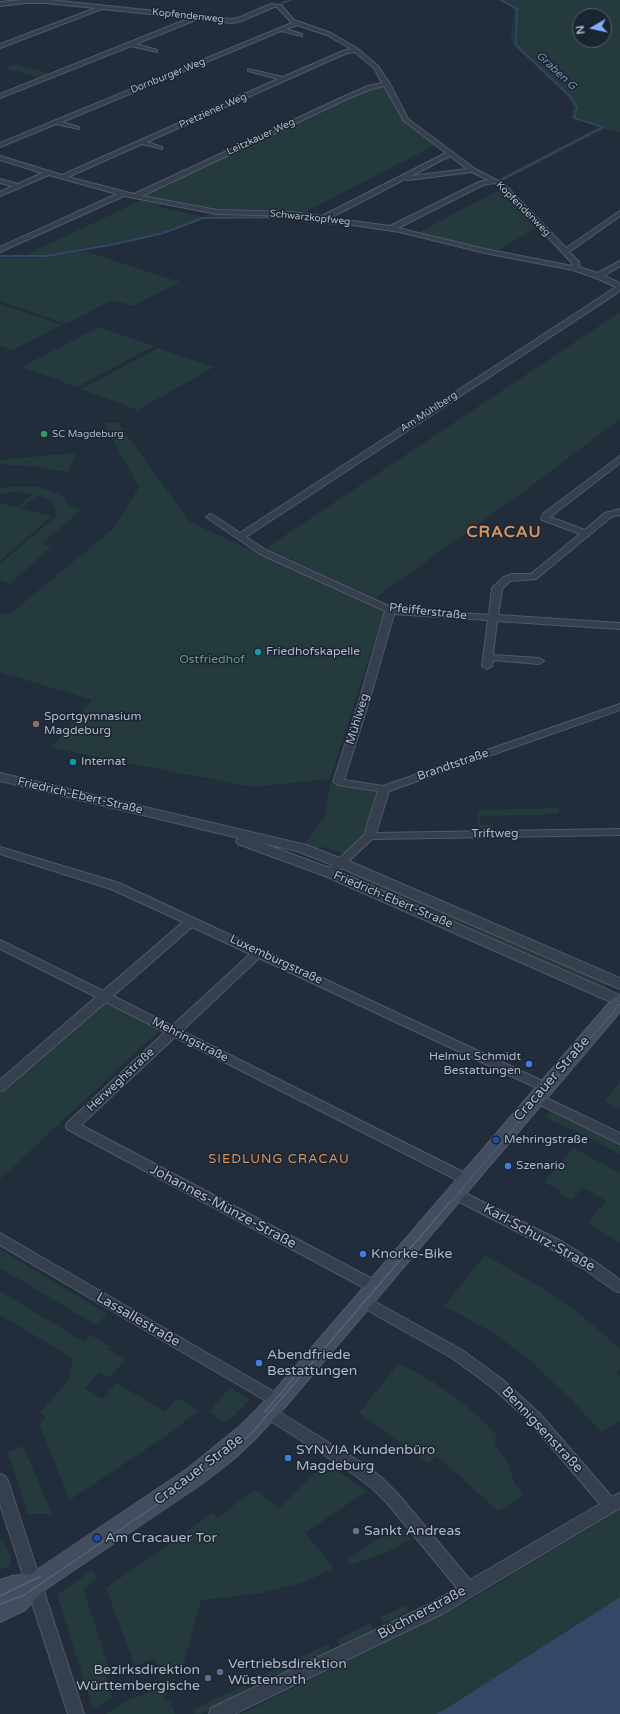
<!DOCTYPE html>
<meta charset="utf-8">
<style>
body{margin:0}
#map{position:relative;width:620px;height:1714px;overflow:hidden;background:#222d3c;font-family:"Varela Round",sans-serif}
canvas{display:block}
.north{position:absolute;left:572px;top:8px;width:40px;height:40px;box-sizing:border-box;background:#1b2431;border:1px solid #57606d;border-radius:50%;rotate:261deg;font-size:11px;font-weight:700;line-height:16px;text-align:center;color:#b1b9c8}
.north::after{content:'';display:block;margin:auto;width:14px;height:18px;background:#82aefc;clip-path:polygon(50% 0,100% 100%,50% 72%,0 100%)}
</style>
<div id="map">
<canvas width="620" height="1714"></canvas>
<div class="north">N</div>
</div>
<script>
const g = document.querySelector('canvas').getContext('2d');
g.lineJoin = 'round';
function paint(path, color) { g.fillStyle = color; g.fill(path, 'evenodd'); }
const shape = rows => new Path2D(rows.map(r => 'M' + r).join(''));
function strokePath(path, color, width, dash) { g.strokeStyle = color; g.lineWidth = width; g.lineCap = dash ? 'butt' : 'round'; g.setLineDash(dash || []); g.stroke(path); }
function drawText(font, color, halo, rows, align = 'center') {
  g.font = font + ' "Varela Round",sans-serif'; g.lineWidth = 3; g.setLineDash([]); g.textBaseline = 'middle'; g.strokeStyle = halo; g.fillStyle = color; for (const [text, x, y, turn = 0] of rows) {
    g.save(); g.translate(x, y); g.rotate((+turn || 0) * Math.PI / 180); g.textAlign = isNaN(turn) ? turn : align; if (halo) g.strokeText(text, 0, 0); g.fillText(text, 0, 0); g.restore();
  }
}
paint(shape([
 [498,0,620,0,620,132,604,129,502,182,498,179,599,127,572,118,573,107,567,96,513,45,511,35,515,11,509,5],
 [580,16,604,16,604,40,580,40],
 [15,64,51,74,40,78,4,68],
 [383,87,403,120,417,132,435,145,303,213,269,210,219,211,142,196,176,178,312,115,372,88],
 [501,189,539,226,497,251,419,232],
 [142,200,163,204,159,207,205,217,162,232,114,243,45,256,24,256],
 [208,212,244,215,281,214,388,230,278,219,206,219],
 [84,251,180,282,134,306,113,300,66,324,0,301,0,257,12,258,45,257],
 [0,304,62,325,13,350,0,346],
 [620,312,620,419,519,495,375,598,266,548],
 [99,327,154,346,77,387,22,367],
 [158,348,214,367,138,410,81,389],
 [103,422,118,423,190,522,384,612,330,779,252,787,51,748,92,700,0,672,0,613,10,614,114,528,139,487],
 [72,453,76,456,67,472,41,467,0,464,0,460],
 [16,486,38,487,52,491,63,497,69,506,81,510,42,544,52,546,10,584,0,581,0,564,54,518,57,512,50,500,41,496,37,495,23,507,19,506,32,494,13,492,0,494,0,488],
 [0,503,52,516,0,561],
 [330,784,381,791,369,836,342,854,326,847,315,849,303,845,325,817],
 [558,808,560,813,546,813,546,815,480,816,481,825,493,825,494,828,479,828,477,813,479,813,479,810],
 [352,871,609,983,603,989,348,877,349,874],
 [105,1001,160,1030,0,1179,0,1094],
 [620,1081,620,1109,605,1101],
 [550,1111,620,1145,620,1154,582,1134,545,1118],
 [573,1148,620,1173,620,1243,588,1222,606,1201,583,1187,572,1200,559,1194,561,1191,544,1182],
 [0,1249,107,1314,96,1325,0,1268],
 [485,1255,552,1294,586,1319,620,1349,620,1370,617,1372,620,1376,620,1421,601,1432,571,1399,525,1356,490,1331,444,1306],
 [0,1291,84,1342,90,1335,110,1347,108,1349,125,1360,109,1378,99,1372,85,1388,102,1399,117,1383,165,1412,178,1398,198,1411,166,1436,70,1500,39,1424,46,1418,40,1413,69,1379,73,1358,0,1315],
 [399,1363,433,1382,458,1399,481,1419,497,1436,494,1443,508,1462,514,1483,524,1495,498,1511,437,1456,428,1463,359,1413],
 [230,1387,249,1400,226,1423,209,1412],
 [23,1446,52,1514,28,1514,18,1482,7,1453],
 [325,1464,347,1477,367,1491,305,1533,334,1568,304,1582,297,1584,257,1594,201,1600,182,1669,161,1676,155,1658,135,1666,106,1588,213,1513,217,1518,255,1489,279,1508],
 [620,1510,620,1597,447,1708,436,1714,241,1714,470,1600],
 [399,1524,411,1539,392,1550,351,1565,347,1560],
 [3,1540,11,1557,10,1566,0,1570,0,1542],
 [92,1570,98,1579,83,1589,111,1674,106,1676,113,1698,93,1708,57,1595],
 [407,1605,408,1612,384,1623,379,1618],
 [371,1623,373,1629,340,1646,336,1640],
 [328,1644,331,1650,301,1665,296,1659],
 [288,1663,289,1671,259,1686,255,1679],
 [245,1685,249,1691,201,1714,195,1714,193,1710],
 [164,1687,168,1695,163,1696,166,1702,170,1701,175,1714,106,1714,126,1701]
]), '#243a3d');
paint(shape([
 [620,1597,620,1714,436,1714,447,1708]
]), '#354764');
strokePath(shape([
 [501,0,517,9,516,45,571,97,577,107,574,118,603,127,501,180],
 [282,3,291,0]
]), '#354764', 1.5);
strokePath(shape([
 [0,256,47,256,115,244,163,233,203,218,281,217,333,224]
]), '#354764', 2);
const minor = shape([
 [20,0,51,0,231,19,238,18,271,4,281,5,294,20,331,33,358,49,378,66,390,84,408,119,475,169,504,184,566,248,620,211,620,216,569,252,579,262,579,267,598,273,620,261,620,266,604,276,620,283,620,291,246,537,266,550,393,608,489,615,492,588,504,577,512,574,531,574,580,534,542,520,541,518,544,513,620,456,620,463,550,517,585,530,605,513,620,509,620,515,611,517,536,579,510,581,502,589,498,615,620,623,620,629,497,621,493,655,539,658,544,661,539,664,493,660,492,666,487,669,482,666,488,620,394,614,370,698,344,780,383,786,620,704,620,710,389,791,376,833,620,829,620,835,372,839,334,875,326,875,324,873,326,871,364,835,378,791,338,785,333,782,360,698,385,611,260,554,206,517,210,514,213,515,240,533,616,287,596,278,573,270,485,253,400,232,291,216,217,214,124,196,0,252,0,247,117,194,49,175,0,196,0,192,12,186,0,183,0,179,18,184,42,173,0,160,0,156,62,175,278,79,248,71,248,69,283,77,343,51,351,49,327,35,297,25,286,29,302,34,302,36,281,31,62,122,79,127,79,129,56,124,0,147,0,143,292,23,277,7,274,7,239,22,231,23,198,19,136,44,157,50,157,52,131,46,0,98,0,94,190,18,102,9,0,48,0,44,96,8,45,3,25,3,0,6,0,2,20,0],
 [355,52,374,68,382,83,368,86,345,96,134,194,68,177,142,144,162,149,162,147,147,142,347,53,355,52],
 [384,86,404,121,446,153,322,216,291,212,217,210,142,196,349,98,372,89,384,86],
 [450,156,467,169,411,176,450,156],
 [472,172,488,180,479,182,390,226,330,218,405,179,408,180,472,172],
 [494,183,500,186,572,263,572,266,485,249,398,228,483,185,494,183],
 [0,847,119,883,549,1084,551,1087,549,1090,545,1091,541,1090,259,958,182,1031,471,1176,473,1179,471,1182,466,1184,461,1182,175,1037,81,1125,380,1283,382,1287,380,1291,375,1292,370,1291,67,1129,66,1126,67,1123,165,1032,106,1002,4,1090,0,1091,0,1080,96,997,0,949,0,940,103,991,183,922,111,889,0,854,0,847],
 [192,927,250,954,172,1026,113,996,192,927],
 [536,1093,620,1133,620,1144,532,1101,530,1098,532,1095,536,1093],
 [455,1188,561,1241,597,1263,620,1280,620,1292,615,1291,587,1271,551,1249,450,1197,448,1193,450,1189,455,1188],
 [0,1233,283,1397,285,1401,283,1405,278,1407,273,1405,0,1245,0,1233],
 [363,1295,462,1350,503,1380,540,1414,612,1497,620,1493,620,1508,442,1614,234,1714,209,1714,211,1708,430,1604,457,1588,388,1504,372,1488,352,1473,263,1416,261,1412,263,1408,268,1406,273,1408,362,1463,382,1478,398,1494,470,1580,600,1504,530,1422,493,1388,452,1358,358,1305,356,1301,358,1297,363,1295],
 [0,1474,5,1476,8,1481,84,1714,68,1714,0,1504,0,1474]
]);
const tertiary = shape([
 [0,773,306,845,358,865,620,978,620,989,348,871,297,851,262,843,335,870,620,995,620,1006,325,876,238,844,236,841,239,838,0,781,0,773]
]);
const secondary = shape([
 [620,995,620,1012,285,1407,256,1438,235,1458,203,1483,43,1591,25,1610,0,1622,0,1580,12,1576,31,1574,187,1469,240,1426,271,1395,614,997,620,995]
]);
strokePath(minor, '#515967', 2);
strokePath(tertiary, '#515967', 2);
strokePath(secondary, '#515967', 2);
paint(minor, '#363f4d');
paint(tertiary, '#363f4d');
paint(secondary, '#434d60');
strokePath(shape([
 [450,1203,620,1004]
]), '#576274', 1);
strokePath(shape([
 [265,1412,301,1369],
 [0,1596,41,1576],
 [0,1604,24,1595,198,1477,251,1434,450,1202]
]), '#576274', 1.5);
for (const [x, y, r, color] of [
 [44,434,4,"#2e9e5b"],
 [258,652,4,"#0f9aa8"],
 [36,724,4,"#8d6e63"],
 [73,762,4,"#0f9aa8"],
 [529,1064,4,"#3f7fe0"],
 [496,1140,4,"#1a4fb4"],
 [508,1166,4,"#3f7fe0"],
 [363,1254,4,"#3f7fe0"],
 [259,1363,4,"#3f7fe0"],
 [288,1458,4,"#3f7fe0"],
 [356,1531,4,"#6b7280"],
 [97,1538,4,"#1a4fb4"],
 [220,1672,4,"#5c6f8a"],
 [208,1678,4,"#5c6f8a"]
]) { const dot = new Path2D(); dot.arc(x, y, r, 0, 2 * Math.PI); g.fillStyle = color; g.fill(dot); strokePath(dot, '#1b2431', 1.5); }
drawText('10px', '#b1b9c8', '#1b2431', [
 ["Kopfendenweg",188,16,6],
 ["Dornburger Weg",168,76,-22],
 ["Pretziener Weg",213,111,-24],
 ["Leitzkauer Weg",261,137,-25],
 ["Kopfendenweg",523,209,45],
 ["Schwarzkopfweg",310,218,6],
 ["Am Mühlberg",429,412,-33]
]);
drawText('10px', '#b1b9c8', '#1b2431', [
 ["SC Magdeburg",52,434]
], 'left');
drawText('italic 11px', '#778eb2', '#1b2431', [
 ["Graben G",556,71,43]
]);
drawText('12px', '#b1b9c8', '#1b2431', [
 ["Pfeifferstraße",428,612,6],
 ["Mühlweg",358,719,-73],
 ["Brandtstraße",453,765,-19],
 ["Friedrich-Ebert-Straße",80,796,13],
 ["Triftweg",495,834,-1],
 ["Friedrich-Ebert-Straße",393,900,23],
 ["Luxemburgstraße",276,960,25],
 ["Mehringstraße",190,1040,27],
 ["Herweghstraße",121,1080,-43]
]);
drawText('12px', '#b1b9c8', '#1b2431', [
 ["Friedhofskapelle",266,652],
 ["Sportgymnasium",44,717],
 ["Magdeburg",44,731],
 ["Internat",81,762],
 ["Helmut Schmidt",521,1057,"right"],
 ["Bestattungen",521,1071,"right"],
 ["Mehringstraße",504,1140],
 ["Szenario",516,1166]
], 'left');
drawText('12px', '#679a74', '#1b2431', [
 ["Ostfriedhof",212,660]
]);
g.letterSpacing = '1px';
drawText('13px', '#d8955c', '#1b2431', [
 ["SIEDLUNG CRACAU",279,1160]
]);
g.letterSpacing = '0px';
drawText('14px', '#b1b9c8', '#1b2431', [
 ["Cracauer Straße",552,1079,-49],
 ["Johannes-Münze-Straße",223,1207,28],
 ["Karl-Schurz-Straße",539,1238,29],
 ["Lassallestraße",138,1320,30],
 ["Bennigsenstraße",542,1430,47],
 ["Cracauer Straße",199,1470,-37],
 ["Büchnerstraße",422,1613,-28]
]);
drawText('14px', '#b1b9c8', '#1b2431', [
 ["Knorke-Bike",371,1254],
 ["Abendfriede",267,1355],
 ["Bestattungen",267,1371],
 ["SYNVIA Kundenbüro",296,1450],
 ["Magdeburg",296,1466],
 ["Sankt Andreas",364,1531],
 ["Am Cracauer Tor",105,1538],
 ["Vertriebsdirektion",228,1664],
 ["Wüstenroth",228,1680],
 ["Bezirksdirektion",200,1670,"right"],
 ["Württembergische",200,1686,"right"]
], 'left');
g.letterSpacing = '1px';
drawText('bold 16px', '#d8955c', '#1b2431', [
 ["CRACAU",504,533]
]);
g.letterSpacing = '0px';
</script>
